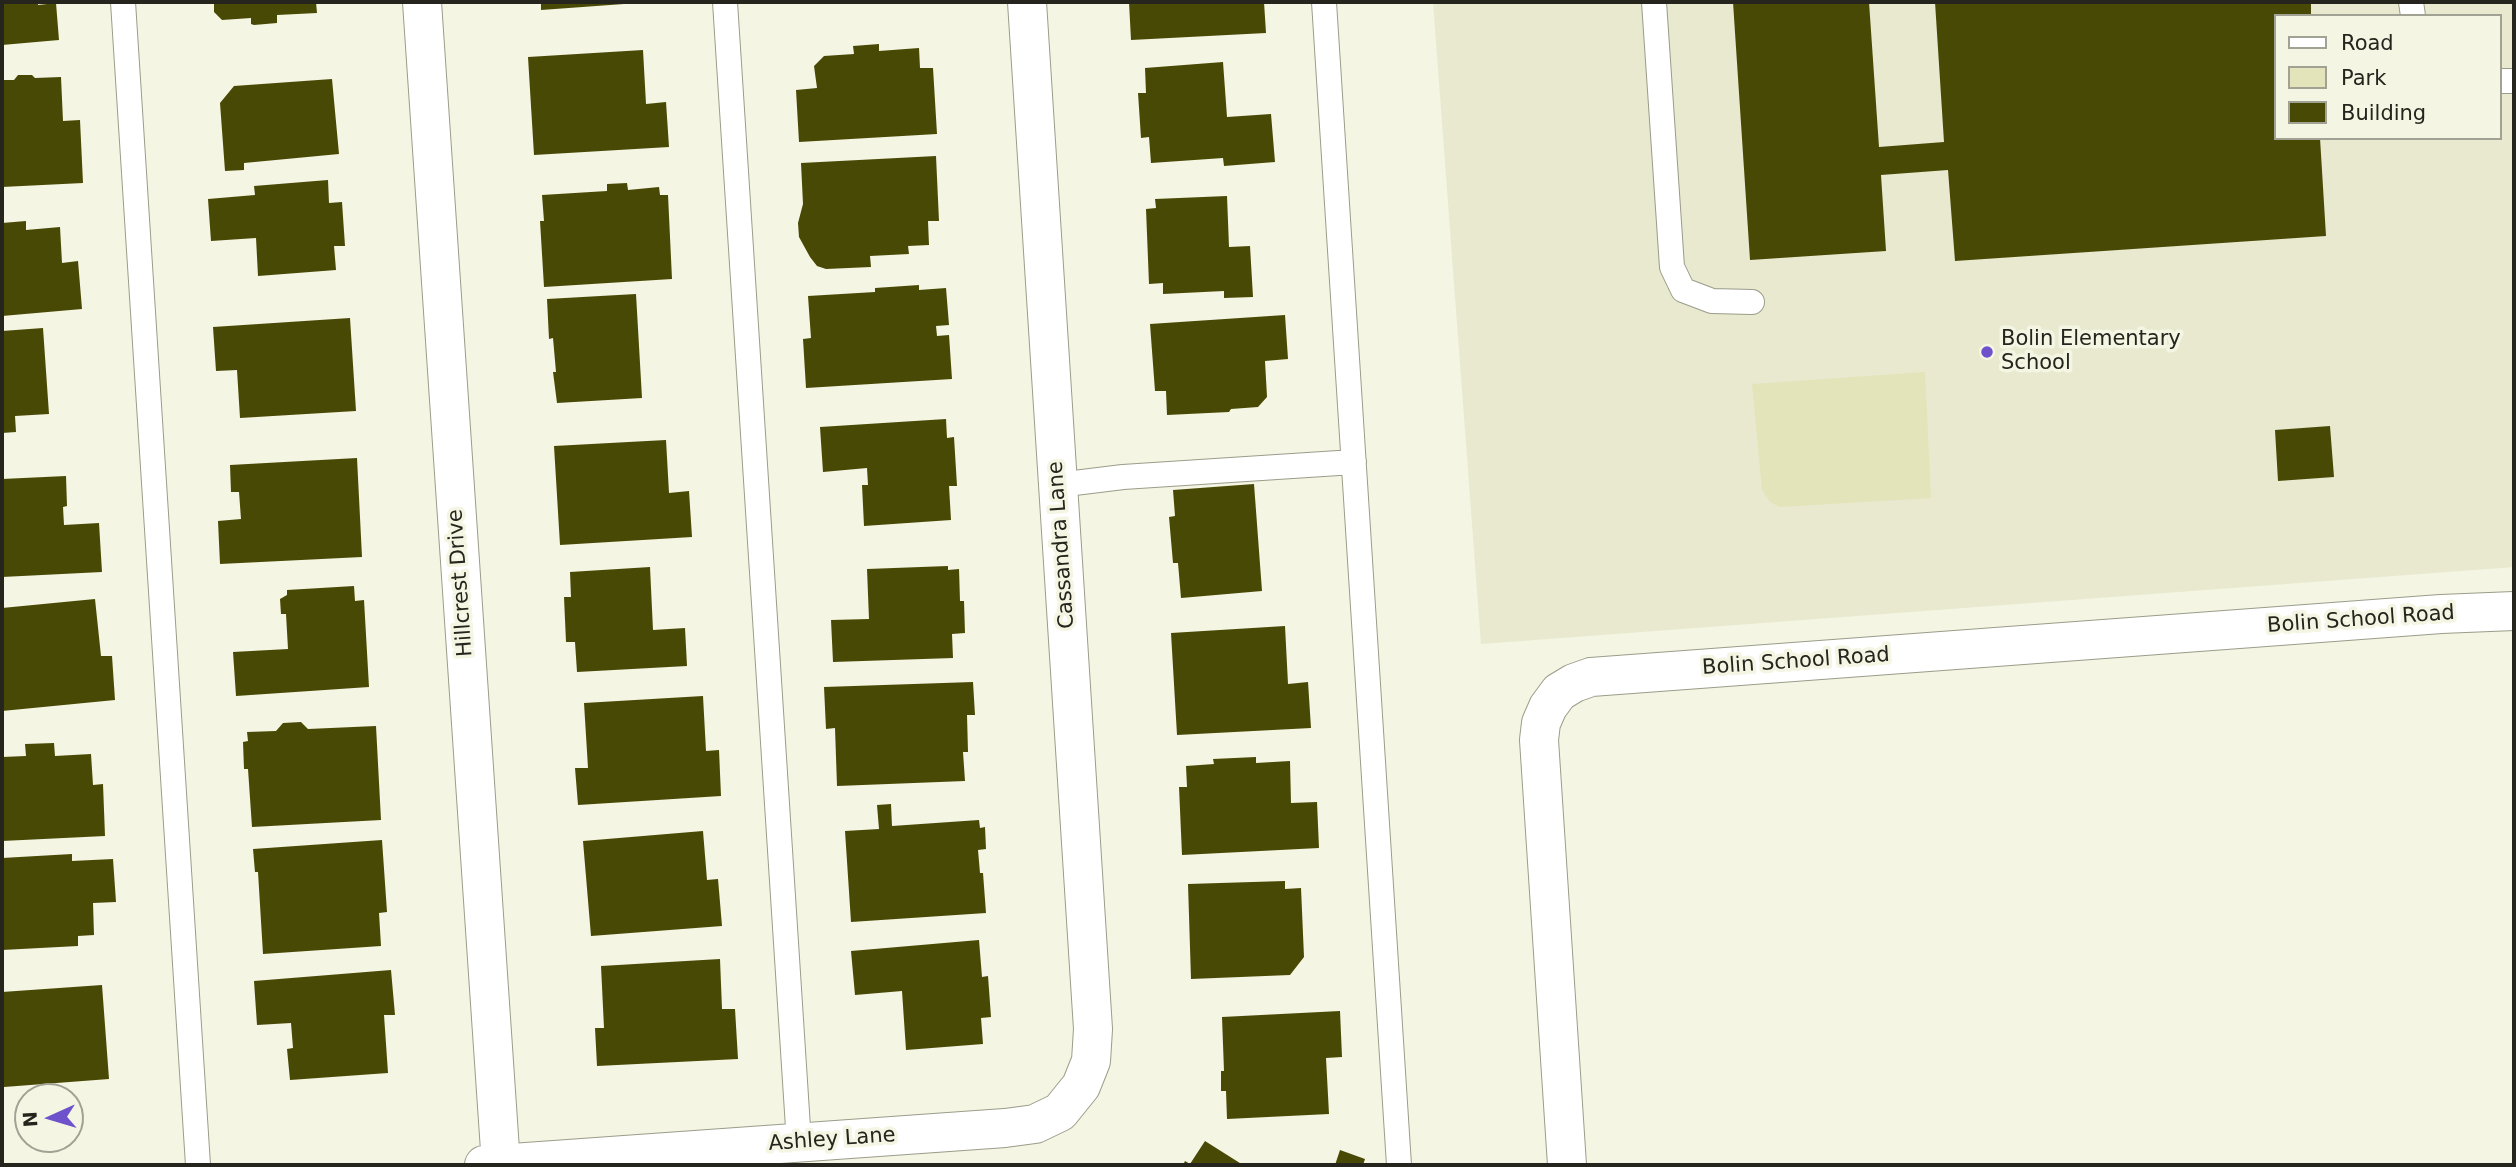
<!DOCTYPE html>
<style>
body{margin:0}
#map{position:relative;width:2516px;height:1167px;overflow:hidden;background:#f4f5e2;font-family:"DejaVu Sans",sans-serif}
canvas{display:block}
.frame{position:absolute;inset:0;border:4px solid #25251e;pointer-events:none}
.legend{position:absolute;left:2274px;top:14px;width:228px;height:126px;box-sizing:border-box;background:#f4f5e2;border:2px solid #a1a294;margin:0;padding:9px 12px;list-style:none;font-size:21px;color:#25251e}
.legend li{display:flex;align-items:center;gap:14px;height:35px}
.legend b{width:35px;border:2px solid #a1a294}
.north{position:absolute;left:14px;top:1083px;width:70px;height:70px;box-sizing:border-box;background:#f4f5e2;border:2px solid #a1a294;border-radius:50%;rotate:266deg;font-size:19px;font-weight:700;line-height:28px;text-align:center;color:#25251e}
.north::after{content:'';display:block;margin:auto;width:24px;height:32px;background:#6e52cc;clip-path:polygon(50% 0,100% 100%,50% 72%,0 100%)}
</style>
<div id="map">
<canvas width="2516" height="1167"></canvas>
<div class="frame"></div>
<ul class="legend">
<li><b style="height:9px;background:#fff"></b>Road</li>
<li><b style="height:19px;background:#e3e4ba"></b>Park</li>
<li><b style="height:19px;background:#494906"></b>Building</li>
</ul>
<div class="north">N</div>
</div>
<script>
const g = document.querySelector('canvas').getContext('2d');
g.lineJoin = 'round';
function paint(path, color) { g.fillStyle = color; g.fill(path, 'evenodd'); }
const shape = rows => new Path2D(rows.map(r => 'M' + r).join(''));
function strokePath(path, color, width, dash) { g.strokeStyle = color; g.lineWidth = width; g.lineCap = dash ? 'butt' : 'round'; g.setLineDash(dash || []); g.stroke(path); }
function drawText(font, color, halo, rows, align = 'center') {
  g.font = font + ' "DejaVu Sans",sans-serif'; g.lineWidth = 7; g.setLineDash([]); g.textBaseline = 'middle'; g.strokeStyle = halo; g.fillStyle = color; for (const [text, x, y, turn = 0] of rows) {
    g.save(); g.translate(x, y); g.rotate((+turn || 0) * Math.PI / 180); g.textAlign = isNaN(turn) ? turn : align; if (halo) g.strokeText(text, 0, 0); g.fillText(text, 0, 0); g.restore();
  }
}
paint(shape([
 [1433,2,2514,2,2514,567,1481,644],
 [2276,16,2500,16,2500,138,2276,138]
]), '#e8e9cf');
paint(shape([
 [1925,372,1931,498,1780,507,1770,502,1762,490,1752,384]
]), '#e3e4ba');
paint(shape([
 [2,2,38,2,38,5,56,3,59,40,2,45],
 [214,2,316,2,317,13,277,15,277,23,254,25,251,24,251,18,222,20,214,12],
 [541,2,624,2,624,4,541,10],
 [1129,2,1264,2,1266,33,1131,40],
 [1733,2,1869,2,1879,147,1944,142,1935,2,2311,2,2311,16,2276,16,2276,138,2320,138,2326,236,1955,261,1948,170,1881,175,1886,251,1750,260],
 [879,44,879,51,919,48,920,68,933,68,937,134,799,142,796,90,817,88,814,66,824,56,854,54,853,46],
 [643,50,646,104,666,102,669,147,534,155,528,57],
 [1223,62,1227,117,1271,114,1275,162,1224,166,1223,158,1151,163,1149,137,1141,138,1138,93,1146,93,1145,68],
 [18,75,32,75,35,78,61,77,63,121,80,120,83,183,2,187,2,80,14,80],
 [332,79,339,154,244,163,244,170,225,171,220,103,234,86],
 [936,156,939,221,928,221,929,245,908,246,909,254,870,256,871,267,826,269,817,266,810,257,799,237,798,223,803,204,801,163],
 [328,180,329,203,342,202,345,246,334,246,336,270,258,276,256,238,211,241,208,199,255,195,254,186],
 [627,183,628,190,659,187,660,195,668,195,672,279,544,287,540,221,544,221,542,195,607,191,607,184],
 [1227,196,1229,247,1250,246,1253,297,1224,298,1224,291,1163,294,1163,283,1149,284,1146,209,1156,208,1155,199],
 [26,221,26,230,60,227,62,263,78,261,82,309,2,316,2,223],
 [919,285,919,290,946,288,949,325,936,326,937,336,949,335,952,379,806,388,803,339,811,338,808,296,875,292,875,288],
 [636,294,642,398,557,403,553,372,556,372,553,338,549,339,547,299],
 [1285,315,1288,359,1265,361,1267,397,1258,407,1231,409,1229,412,1167,415,1166,391,1155,391,1150,324],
 [350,318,356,411,240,418,237,370,216,371,213,327],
 [43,328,49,414,15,416,16,432,2,433,2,331],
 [946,419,947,438,954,437,957,486,949,486,951,520,864,526,862,485,868,485,867,468,823,472,820,427],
 [2330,426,2334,477,2278,481,2275,430],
 [666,440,669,493,689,491,692,537,560,545,554,446],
 [357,458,362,557,220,564,218,521,241,519,239,492,231,492,230,465],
 [66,476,67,506,63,507,64,525,99,523,102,572,2,577,2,479],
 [1254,484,1262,591,1181,598,1178,563,1173,563,1169,517,1175,516,1173,490],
 [948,566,948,570,959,569,960,601,964,601,965,633,952,634,953,658,833,662,831,620,869,619,867,569],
 [650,567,653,630,685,628,687,666,577,672,575,642,566,642,564,597,571,597,570,572],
 [354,586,355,601,364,600,369,687,236,696,233,652,288,649,286,614,281,614,280,599,287,595,287,590],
 [95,599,101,656,112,656,115,700,2,711,2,608],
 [1285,626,1288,684,1308,682,1311,728,1177,735,1171,633],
 [973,682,975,715,967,715,968,752,963,752,965,781,837,786,835,728,826,729,824,687],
 [703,696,706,751,719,750,721,796,578,805,575,768,588,768,584,703],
 [301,722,308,729,376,726,381,820,252,827,248,769,244,769,243,742,248,741,247,732,276,731,283,723],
 [54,743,55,756,91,754,93,785,103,784,105,836,2,841,2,757,26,756,25,744],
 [1256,757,1256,763,1290,761,1291,803,1317,802,1319,848,1182,855,1179,787,1187,787,1186,766,1214,764,1213,759],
 [891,804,892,826,979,820,980,828,985,827,986,849,978,850,980,873,983,873,986,913,851,922,845,831,879,829,877,805],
 [703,831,707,880,718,879,722,926,591,936,583,841],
 [382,840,387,912,379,913,381,946,263,954,258,872,255,872,253,849],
 [72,854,72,861,113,859,116,902,93,903,94,935,78,936,78,946,2,950,2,858],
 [1285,881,1285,889,1301,888,1304,957,1290,975,1191,979,1188,884],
 [979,940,982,977,988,976,991,1017,981,1018,983,1044,906,1050,902,991,855,995,851,951],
 [720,959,722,1009,735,1009,738,1059,597,1066,595,1028,604,1028,601,966],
 [391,970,395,1015,384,1015,388,1073,290,1080,287,1049,293,1048,291,1023,257,1025,254,981],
 [102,985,109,1079,4,1087,2,992],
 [1340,1011,1342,1057,1326,1058,1329,1114,1227,1119,1226,1091,1221,1091,1221,1071,1224,1071,1222,1017],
 [1205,1141,1243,1165,1183,1165,1185,1161,1190,1164],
 [1340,1150,1365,1159,1363,1165,1335,1165]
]), '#494906');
const service = shape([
 [123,2,198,1165],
 [725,2,799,1143],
 [1324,2,1399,1165],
 [1654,2,1672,267,1683,290,1712,301,1752,302],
 [2411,2,2413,16],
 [2500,81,2514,81],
 [1058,485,1123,477,1354,462]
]);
const minor = shape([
 [422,2,501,1165],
 [484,1165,1005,1128,1035,1124,1060,1112,1081,1086,1091,1061,1093,1029,1027,2],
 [1567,1165,1539,740,1541,723,1548,707,1559,692,1574,683,1591,677,2441,614,2514,611]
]);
strokePath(service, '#9b9c8a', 26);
strokePath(minor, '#9b9c8a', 40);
strokePath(service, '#fff', 24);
strokePath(minor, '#fff', 38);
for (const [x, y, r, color] of [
 [1987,352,7,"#6e52cc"]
]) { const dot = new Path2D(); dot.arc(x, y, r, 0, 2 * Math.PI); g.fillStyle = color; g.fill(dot); strokePath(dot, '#f4f5e2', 2.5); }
drawText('21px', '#25251e', '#f4f5e2', [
 ["Bolin Elementary",2001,340],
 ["School",2001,364]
], 'left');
drawText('21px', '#25251e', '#f4f5e2', [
 ["Cassandra Lane",1062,545,-94],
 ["Hillcrest Drive",461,583,-94],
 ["Bolin School Road",2361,620,-4],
 ["Bolin School Road",1796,662,-4],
 ["Ashley Lane",832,1140,-4]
]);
</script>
